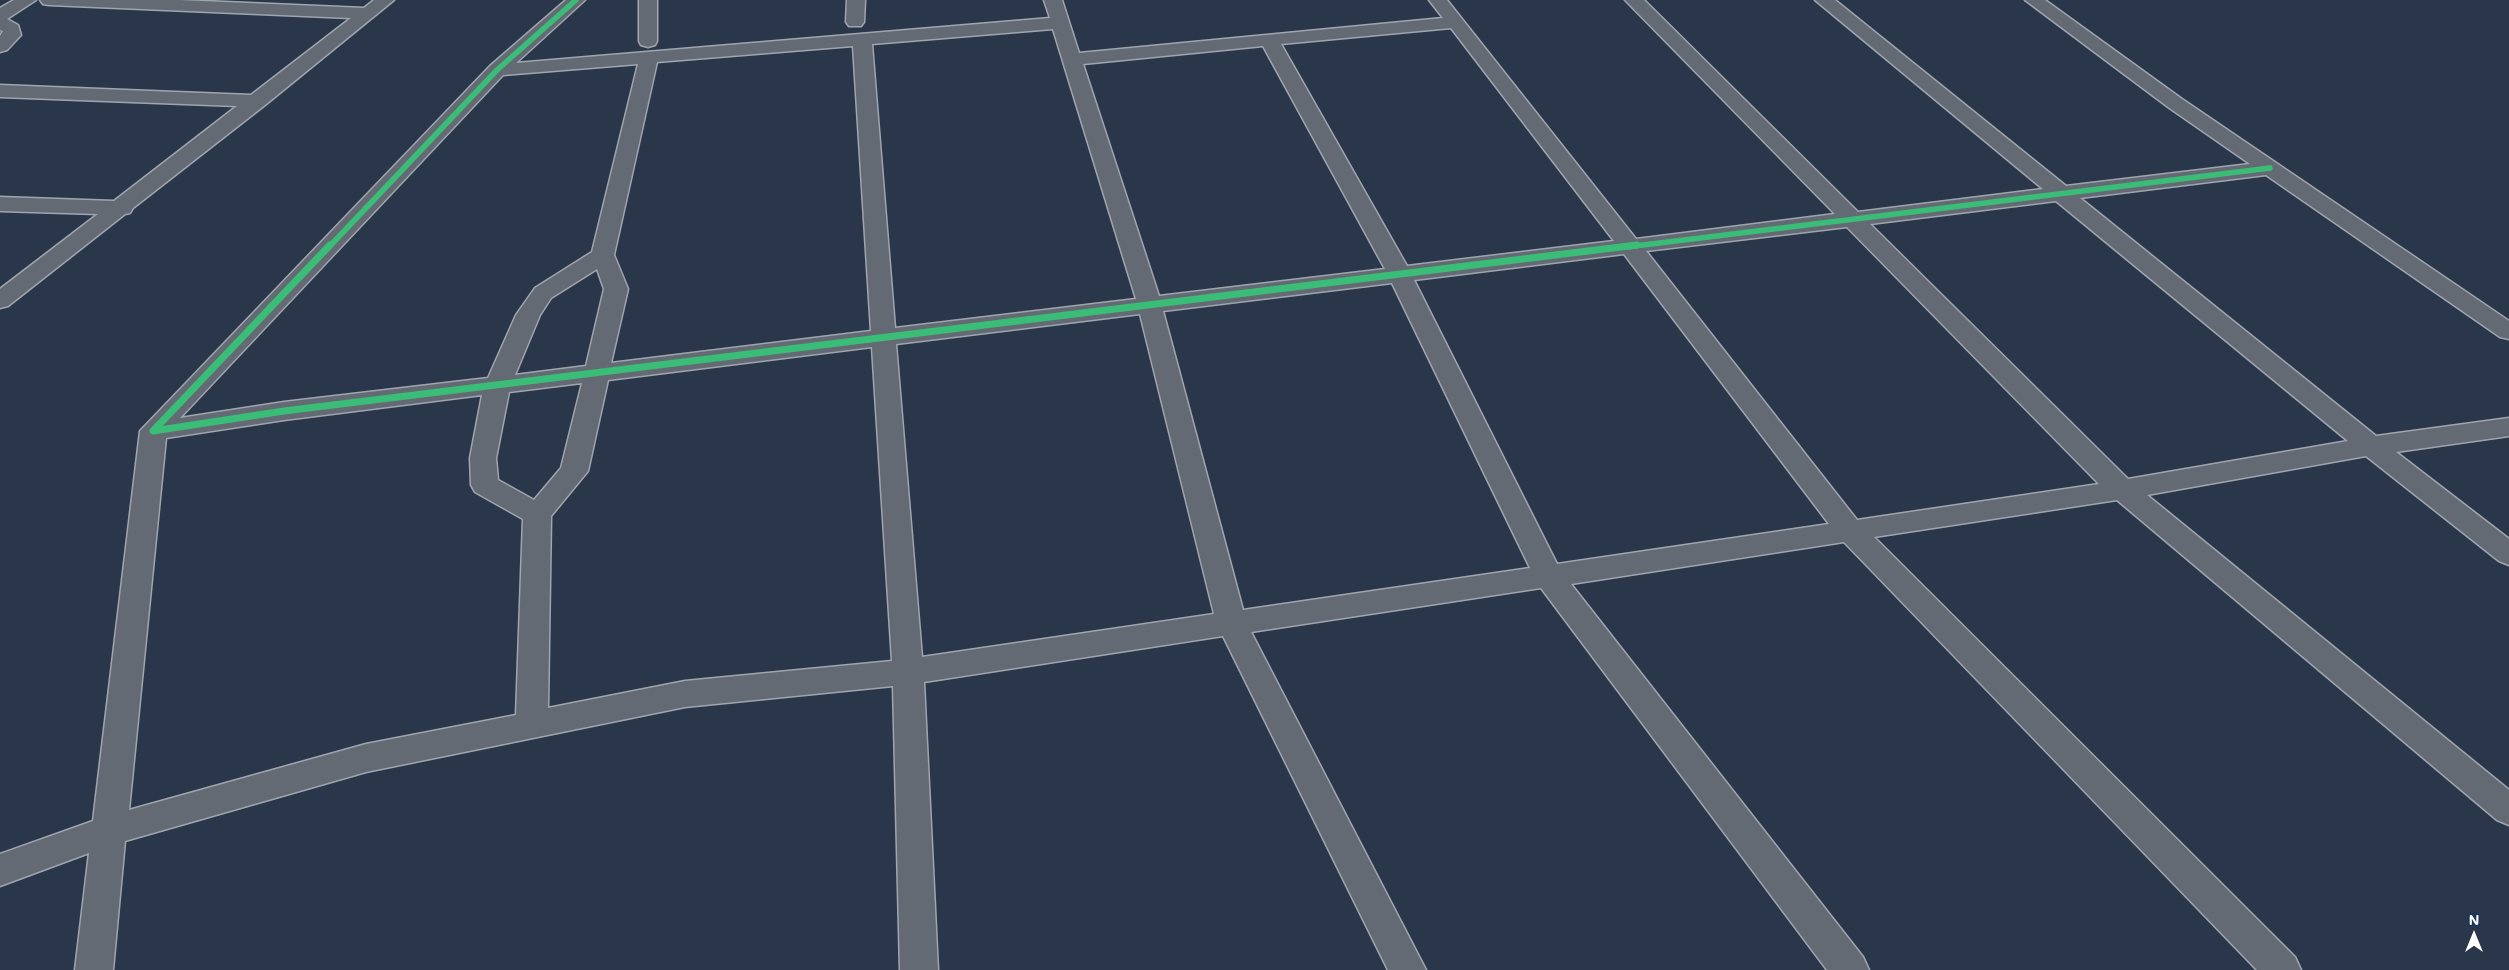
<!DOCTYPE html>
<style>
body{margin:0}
#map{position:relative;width:2509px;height:970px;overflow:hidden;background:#2a374a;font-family:Mali,sans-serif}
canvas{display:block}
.north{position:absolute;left:2449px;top:910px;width:50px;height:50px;-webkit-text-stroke:4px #1d3557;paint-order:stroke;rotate:0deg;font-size:14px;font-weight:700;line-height:20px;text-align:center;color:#fff}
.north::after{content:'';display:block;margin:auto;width:18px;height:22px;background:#fff;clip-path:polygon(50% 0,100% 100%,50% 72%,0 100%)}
</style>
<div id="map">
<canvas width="2509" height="970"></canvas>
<div class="north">N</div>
</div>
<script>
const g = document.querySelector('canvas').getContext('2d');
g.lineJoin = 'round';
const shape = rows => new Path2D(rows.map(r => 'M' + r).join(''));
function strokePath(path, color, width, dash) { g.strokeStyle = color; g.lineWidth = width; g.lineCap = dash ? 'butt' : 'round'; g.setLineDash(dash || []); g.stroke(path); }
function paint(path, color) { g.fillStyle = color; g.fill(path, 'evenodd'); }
const minor = shape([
 [14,0,36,0,7,19,18,25,21,35,7,50,0,52,0,36,3,31,0,30,0,8,14,0],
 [40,0,179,0,364,8,374,0,394,0,265,105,133,208,130,213,125,214,8,306,0,308,0,289,98,214,0,211,0,197,114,201,237,106,0,97,0,85,251,95,351,18,49,5,43,4,40,0],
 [566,0,585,0,516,63,1050,18,1044,0,1062,0,1079,53,1443,18,1429,0,1447,0,1636,239,1835,214,1625,0,1644,0,1858,212,2043,189,1815,0,1835,0,2066,186,2250,164,2168,107,2025,0,2045,0,2182,99,2509,321,2509,339,2500,337,2266,175,2080,198,2376,436,2509,418,2509,436,2396,452,2509,539,2509,565,2499,561,2366,456,2147,495,2509,790,2509,825,2497,820,2117,500,1874,537,2295,957,2301,970,2257,970,1844,542,1571,584,1863,957,1869,970,1827,970,1541,588,1251,632,1426,970,1388,970,1223,636,924,682,938,970,900,970,893,686,685,707,366,772,125,841,113,970,75,970,89,853,0,886,0,854,93,821,140,431,490,66,566,0],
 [1451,28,1614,241,1407,266,1281,44,1451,28],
 [1053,29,1136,299,895,328,872,44,1053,29],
 [853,46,871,331,611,363,628,289,614,255,657,62,853,46],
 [1263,46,1385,269,1159,296,1083,64,1263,46],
 [638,64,592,252,535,288,516,315,488,378,284,402,180,418,503,75,638,64],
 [2056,201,2348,441,2128,479,1870,224,2056,201],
 [1847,227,2099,484,1857,520,1646,251,1847,227],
 [1624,254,1829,524,1557,564,1414,280,1624,254],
 [597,269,604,289,586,366,515,375,540,315,551,298,597,269],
 [1392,283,1530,568,1243,610,1163,311,1392,283],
 [1140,314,1214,614,922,657,896,344,1140,314],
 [872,347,892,661,685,681,548,708,551,516,588,471,608,380,872,347],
 [582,383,561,468,534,500,498,480,496,458,509,392,582,383],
 [482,395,470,458,471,485,475,492,523,519,516,715,366,744,129,810,166,438,284,420,482,395],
 [639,0,657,0,657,41,655,45,648,47,641,45,639,41,639,0],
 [847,0,865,0,864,22,861,26,849,26,846,22,847,0]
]);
strokePath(minor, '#9fa5ae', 3);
paint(minor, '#636a74');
strokePath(shape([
 [329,247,497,70,576,0],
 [1627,247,2270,168]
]), '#3abd76', 5.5);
strokePath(shape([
 [330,245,153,431,284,411,1637,245]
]), '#3abd76', 7);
</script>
